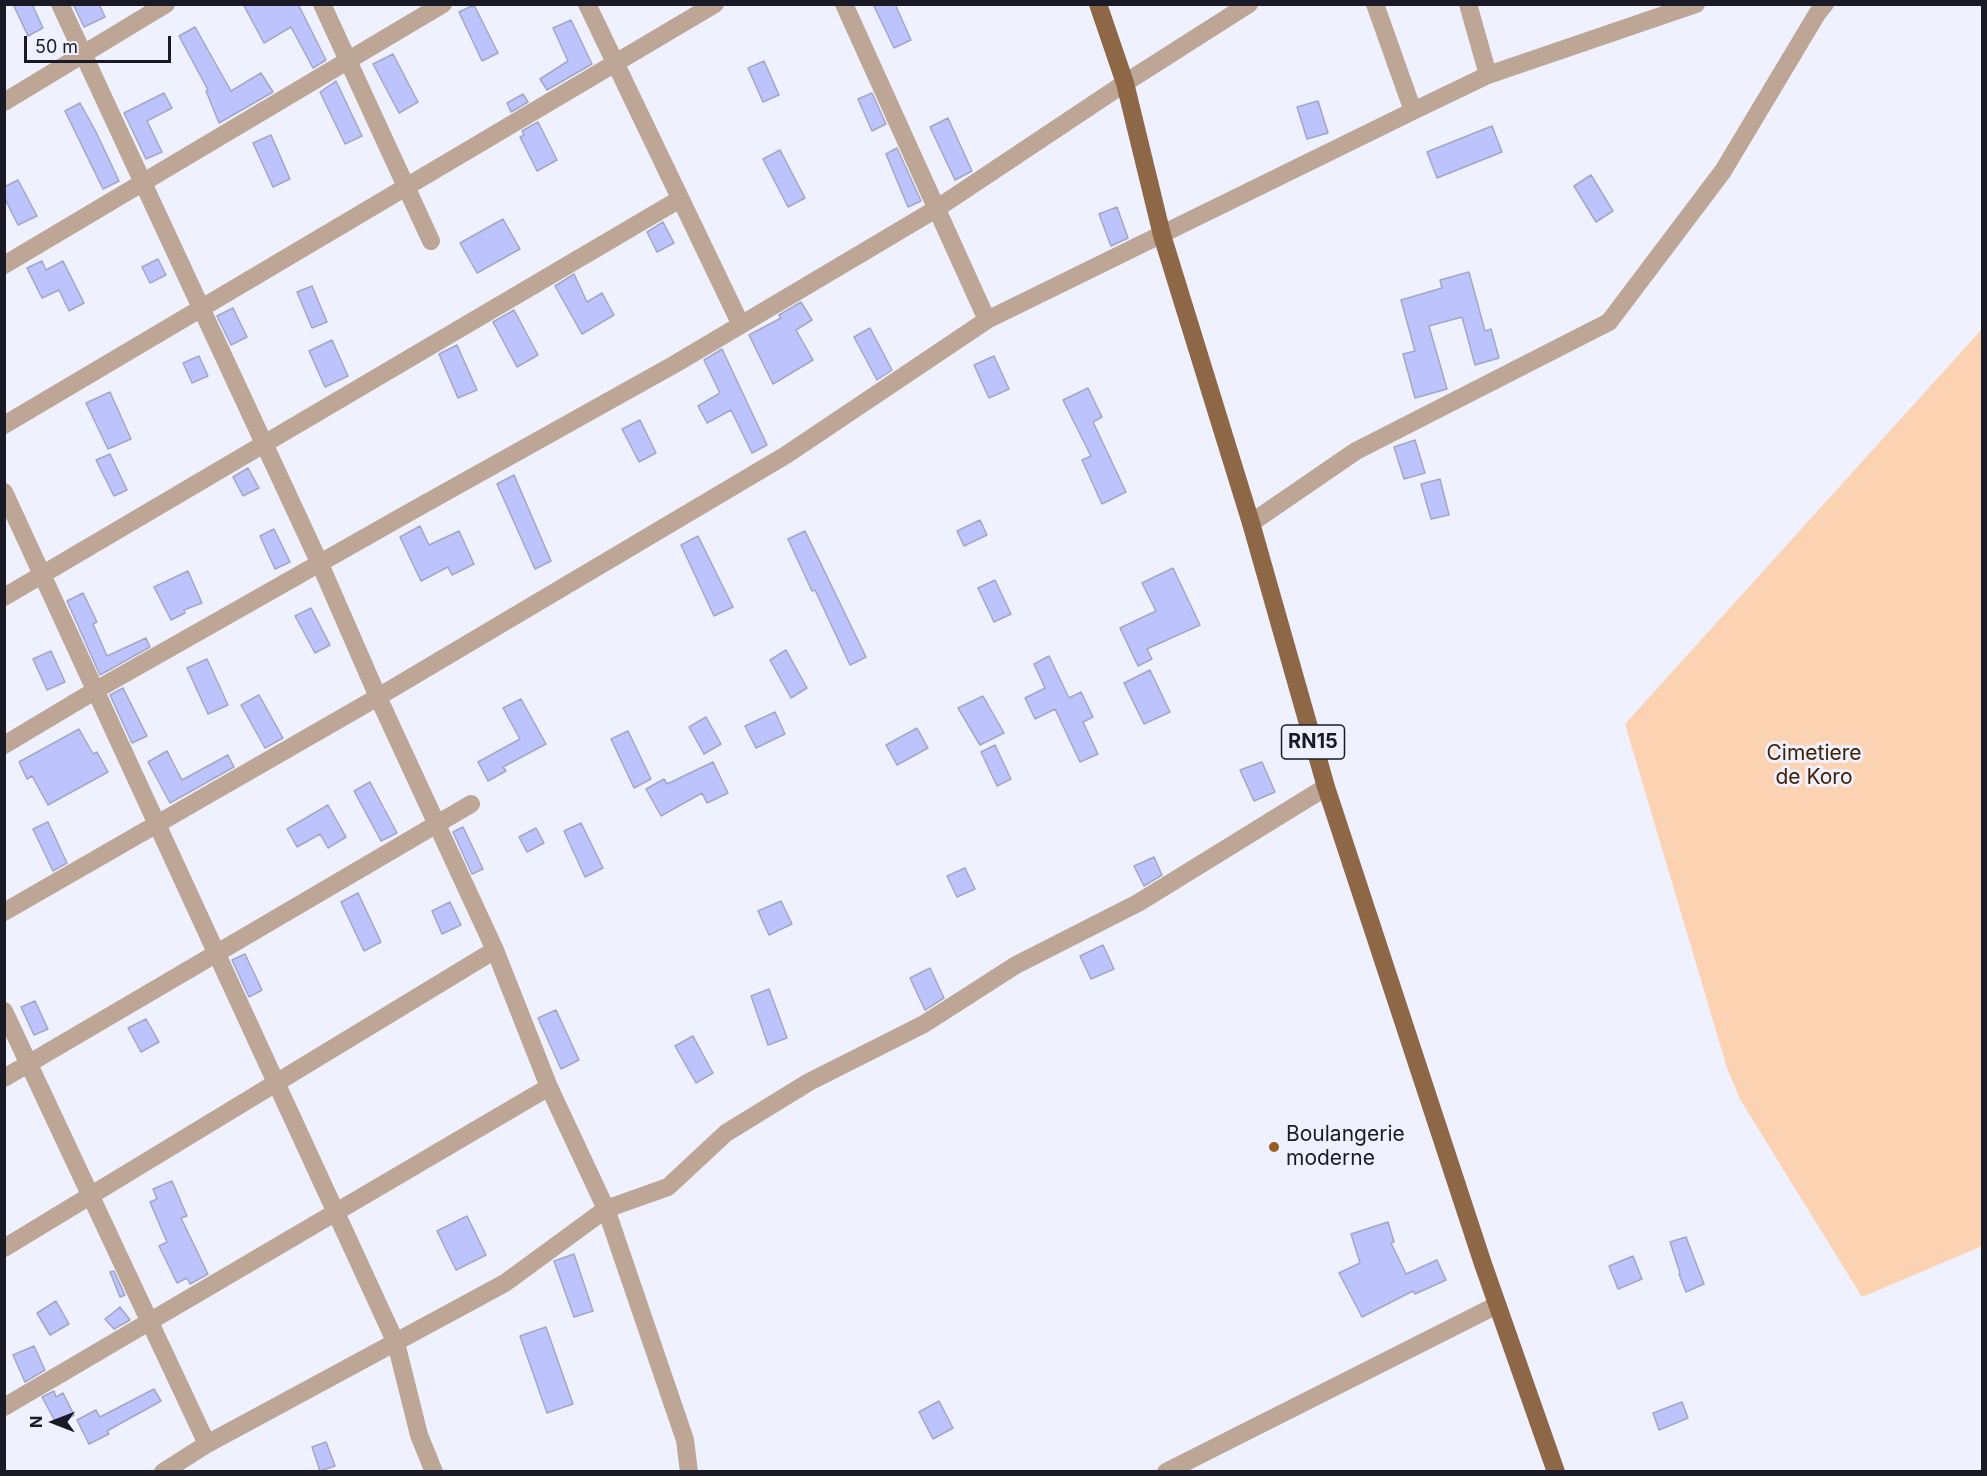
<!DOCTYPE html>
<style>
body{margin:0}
#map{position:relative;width:1987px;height:1476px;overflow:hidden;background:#eff1fe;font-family:Inter,sans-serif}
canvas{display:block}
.frame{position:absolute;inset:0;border:6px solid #191a25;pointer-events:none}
.north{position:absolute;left:24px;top:1392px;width:60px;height:60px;-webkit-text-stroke:4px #eff1fe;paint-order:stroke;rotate:270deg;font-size:16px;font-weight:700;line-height:24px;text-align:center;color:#191a25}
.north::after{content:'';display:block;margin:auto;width:21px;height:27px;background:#191a25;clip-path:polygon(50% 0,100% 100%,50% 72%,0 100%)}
.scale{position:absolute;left:24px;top:36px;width:147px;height:27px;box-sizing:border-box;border:3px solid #191a25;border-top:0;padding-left:8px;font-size:18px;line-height:21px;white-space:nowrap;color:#191a25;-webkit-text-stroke:4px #eff1fe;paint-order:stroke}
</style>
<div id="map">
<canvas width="1987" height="1476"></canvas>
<div class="frame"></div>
<div class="north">N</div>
<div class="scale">50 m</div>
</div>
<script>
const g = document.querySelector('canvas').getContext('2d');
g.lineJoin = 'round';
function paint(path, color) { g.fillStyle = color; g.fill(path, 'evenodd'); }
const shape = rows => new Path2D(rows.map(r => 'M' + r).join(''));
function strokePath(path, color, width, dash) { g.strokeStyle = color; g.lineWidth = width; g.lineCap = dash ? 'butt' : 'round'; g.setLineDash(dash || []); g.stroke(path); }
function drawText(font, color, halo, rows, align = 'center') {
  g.font = font + ' Inter,sans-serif'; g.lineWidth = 6; g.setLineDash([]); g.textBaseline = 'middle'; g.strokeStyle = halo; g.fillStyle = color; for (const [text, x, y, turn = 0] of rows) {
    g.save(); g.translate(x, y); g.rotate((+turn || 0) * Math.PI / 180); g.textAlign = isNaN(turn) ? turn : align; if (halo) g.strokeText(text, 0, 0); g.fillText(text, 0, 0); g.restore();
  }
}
paint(shape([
 [1982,329,1982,1246,1862,1297,1741,1101,1727,1068,1625,724]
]), '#fcd3b2');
const building = shape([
 [13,4,32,4,43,28,28,36,13,4],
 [73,4,99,4,105,17,84,27,73,4],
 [243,4,298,4,326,60,313,68,291,27,264,43,243,4],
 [873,4,895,4,911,40,894,48,873,4],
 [474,5,498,53,482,61,459,12,474,5],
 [571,20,592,64,547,90,540,79,568,61,553,28,571,20],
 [195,27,231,91,261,73,273,92,219,123,206,91,208,90,179,36,195,27],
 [393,54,418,102,399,113,373,64,393,54],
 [764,61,779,95,763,102,748,68,764,61],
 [336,81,362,136,345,144,320,92,336,81],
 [164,93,172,108,147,121,162,152,146,159,124,113,164,93],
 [872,93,886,124,872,131,858,99,872,93],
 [523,94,528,102,511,112,507,103,523,94],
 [1318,101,1328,133,1307,139,1297,107,1318,101],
 [80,103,96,132,119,181,103,189,65,111,80,103],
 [948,118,972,171,955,180,930,127,948,118],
 [538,122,557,160,537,171,520,137,524,135,522,131,538,122],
 [1492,126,1502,152,1437,178,1427,152,1492,126],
 [271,135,290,179,273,187,253,143,271,135],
 [897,148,921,201,908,207,886,154,897,148],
 [780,150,805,198,788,207,763,159,780,150],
 [1591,175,1613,211,1596,222,1574,186,1591,175],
 [18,180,37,216,18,225,4,197,4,187,18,180],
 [1117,207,1128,238,1111,246,1099,214,1117,207],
 [503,219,520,249,477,273,460,243,503,219],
 [663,222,674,243,657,252,647,232,663,222],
 [158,259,166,275,150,283,142,267,158,259],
 [42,261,46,270,63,261,84,303,69,311,59,290,42,298,27,268,42,261],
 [1469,272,1485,331,1491,329,1499,358,1475,365,1462,317,1429,326,1447,389,1415,398,1403,354,1415,351,1401,300,1442,288,1440,280,1469,272],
 [574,274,587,302,602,293,614,315,582,334,555,286,574,274],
 [312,286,327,322,312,328,297,292,312,286],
 [801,302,812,320,796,330,813,360,773,384,749,335,781,318,779,315,801,302],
 [233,308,247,337,231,345,217,316,233,308],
 [514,310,538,355,517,367,493,322,514,310],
 [870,328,892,370,877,380,854,337,870,328],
 [332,340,348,376,325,387,309,351,332,340],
 [457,345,477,390,458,398,439,354,457,345],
 [722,349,767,445,752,453,731,410,707,423,698,406,720,393,704,360,722,349],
 [199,356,208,376,192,383,183,363,199,356],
 [994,356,1009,389,989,398,974,365,994,356],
 [1088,388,1102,417,1093,422,1126,492,1102,504,1082,460,1091,456,1063,400,1088,388],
 [110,392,131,439,108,449,86,403,110,392],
 [640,420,656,453,639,462,622,429,640,420],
 [1415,440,1425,473,1404,479,1394,447,1415,440],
 [110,454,127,490,114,496,96,460,110,454],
 [248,468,259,488,243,496,233,477,248,468],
 [514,475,551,561,535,569,497,484,514,475],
 [1440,479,1449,515,1431,519,1421,484,1440,479],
 [980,520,987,535,964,546,957,531,980,520],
 [420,526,429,545,459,531,474,564,452,575,448,567,421,581,400,537,420,526],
 [274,529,290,562,275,569,260,536,274,529],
 [805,531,866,657,850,665,815,590,812,591,788,539,805,531],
 [698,536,733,607,714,616,681,545,698,536],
 [1173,568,1200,625,1147,649,1152,659,1138,666,1120,628,1156,611,1142,583,1173,568],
 [188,571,202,603,184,610,185,613,171,620,154,587,188,571],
 [995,580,1011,614,994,622,978,588,995,580],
 [83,593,97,622,93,624,107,656,146,638,150,647,100,675,67,601,83,593],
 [311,608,330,645,315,653,295,616,311,608],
 [786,650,807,688,791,698,770,660,786,650],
 [51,651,65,682,47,690,33,659,51,651],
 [1049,656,1069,698,1081,692,1093,717,1083,722,1098,754,1080,762,1055,709,1035,719,1025,698,1045,688,1034,664,1049,656],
 [207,659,228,705,208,714,187,668,207,659],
 [1150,670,1170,712,1144,724,1124,683,1150,670],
 [123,688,147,736,132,743,110,695,123,688],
 [259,695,283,738,265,748,241,705,259,695],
 [983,696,1004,733,980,745,958,708,983,696],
 [521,699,546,744,503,767,506,771,488,781,478,762,520,739,503,708,521,699],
 [775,712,785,734,756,748,745,726,775,712],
 [706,717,721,744,704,754,689,727,706,717],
 [917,728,928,748,897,765,886,745,917,728],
 [79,729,93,754,97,752,108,772,48,805,32,776,27,779,19,762,79,729],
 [628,731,651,779,634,788,611,739,628,731],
 [995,745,1011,779,997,786,981,752,995,745],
 [167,751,182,780,228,755,234,767,170,803,148,762,167,751],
 [713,762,728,793,707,803,702,793,661,816,646,789,664,779,667,784,713,762],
 [1262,762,1275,792,1254,801,1240,770,1262,762],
 [370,782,397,833,381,841,354,791,370,782],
 [328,805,346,837,328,848,320,834,297,847,287,829,328,805],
 [48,822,67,863,53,871,33,829,48,822],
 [581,823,603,868,585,877,564,831,581,823],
 [463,827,483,869,472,874,453,832,463,827],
 [536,828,544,843,527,852,519,837,536,828],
 [1154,857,1162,875,1144,886,1134,866,1154,857],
 [965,868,975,889,957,897,947,876,965,868],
 [358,893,381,942,364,951,341,902,358,893],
 [781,901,792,924,769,935,758,911,781,901],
 [450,902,461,925,442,934,432,911,450,902],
 [1103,945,1114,969,1091,979,1080,956,1103,945],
 [245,954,262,990,249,997,232,960,245,954],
 [930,968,944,998,925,1010,910,978,930,968],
 [769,989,787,1038,768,1045,751,996,769,989],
 [35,1001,48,1029,34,1035,21,1007,35,1001],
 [556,1010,579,1060,561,1069,538,1018,556,1010],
 [146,1019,159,1042,141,1052,128,1028,146,1019],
 [693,1036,713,1073,696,1083,675,1046,693,1036],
 [172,1181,187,1216,181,1218,208,1274,190,1284,187,1278,177,1283,159,1246,167,1242,150,1202,157,1199,153,1189,172,1181],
 [467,1216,486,1255,456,1270,437,1231,467,1216],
 [1388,1222,1394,1242,1391,1243,1406,1274,1437,1260,1446,1280,1415,1294,1413,1291,1362,1317,1339,1273,1360,1263,1351,1234,1388,1222],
 [1686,1237,1704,1284,1686,1292,1679,1274,1680,1273,1670,1242,1686,1237],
 [574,1254,593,1311,574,1317,554,1261,574,1254],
 [1633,1256,1642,1279,1618,1289,1609,1266,1633,1256],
 [114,1271,125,1295,120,1297,110,1272,114,1271],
 [56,1301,69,1324,50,1335,37,1313,56,1301],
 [120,1307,130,1320,114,1329,105,1319,120,1307],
 [546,1327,573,1404,547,1413,520,1336,546,1327],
 [34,1346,45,1370,25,1382,13,1355,34,1346],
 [154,1389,161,1401,107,1431,109,1434,89,1444,77,1420,96,1410,100,1417,154,1389],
 [54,1391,56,1397,63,1393,74,1415,57,1425,42,1397,54,1391],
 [939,1401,953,1428,933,1439,919,1412,939,1401],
 [1682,1402,1688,1418,1659,1430,1653,1413,1682,1402],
 [326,1442,335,1466,320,1471,312,1447,326,1442]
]);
paint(building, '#bdc3fc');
strokePath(building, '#a3a7c5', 1.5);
strokePath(shape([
 [60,4,320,564,378,697,495,950,549,1087,606,1209,685,1440,689,1472],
 [322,4,431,241],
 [587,4,741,325],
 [844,4,987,320],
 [1468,4,1488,75],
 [4,102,166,4],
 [1413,111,1488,75,1696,4],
 [4,265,443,4],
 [4,425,715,4],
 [4,492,396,1343,419,1435,434,1472],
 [1251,523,1356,451,1609,322,1723,171,1817,14,1825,4],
 [4,597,680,199],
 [4,745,96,690,410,512,675,364,936,209,1125,83,1249,4],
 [4,912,378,697,786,455,987,320,1413,111,1375,4],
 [4,1011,207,1444],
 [4,1078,471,804],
 [4,1248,495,950],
 [4,1407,549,1087],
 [163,1472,207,1444,505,1283,606,1209,668,1187,726,1133,809,1082,924,1024,1016,965,1138,903,1326,787],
 [1166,1472,1497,1305]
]), '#bda695', 18);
strokePath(shape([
 [1098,4,1125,83,1162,235,1251,523,1326,787,1483,1264,1556,1472]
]), '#8e6747', 18);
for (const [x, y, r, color] of [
 [1274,1147,6,"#995c20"]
]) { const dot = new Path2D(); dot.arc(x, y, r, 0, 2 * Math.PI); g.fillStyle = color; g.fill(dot); strokePath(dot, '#eff1fe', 2); }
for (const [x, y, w] of [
 [1313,742,63]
]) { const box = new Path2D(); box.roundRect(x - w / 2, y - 17, w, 34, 4.5); g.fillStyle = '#eff1fe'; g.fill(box); strokePath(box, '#191a25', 1.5); }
drawText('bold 20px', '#191a25', null, [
 ["RN15",1313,742]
]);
drawText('21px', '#422101', '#eff1fe', [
 ["Cimetiere",1814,754],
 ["de Koro",1814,778]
]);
drawText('21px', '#191a25', '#eff1fe', [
 ["Boulangerie",1286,1135],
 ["moderne",1286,1159]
], 'left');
</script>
